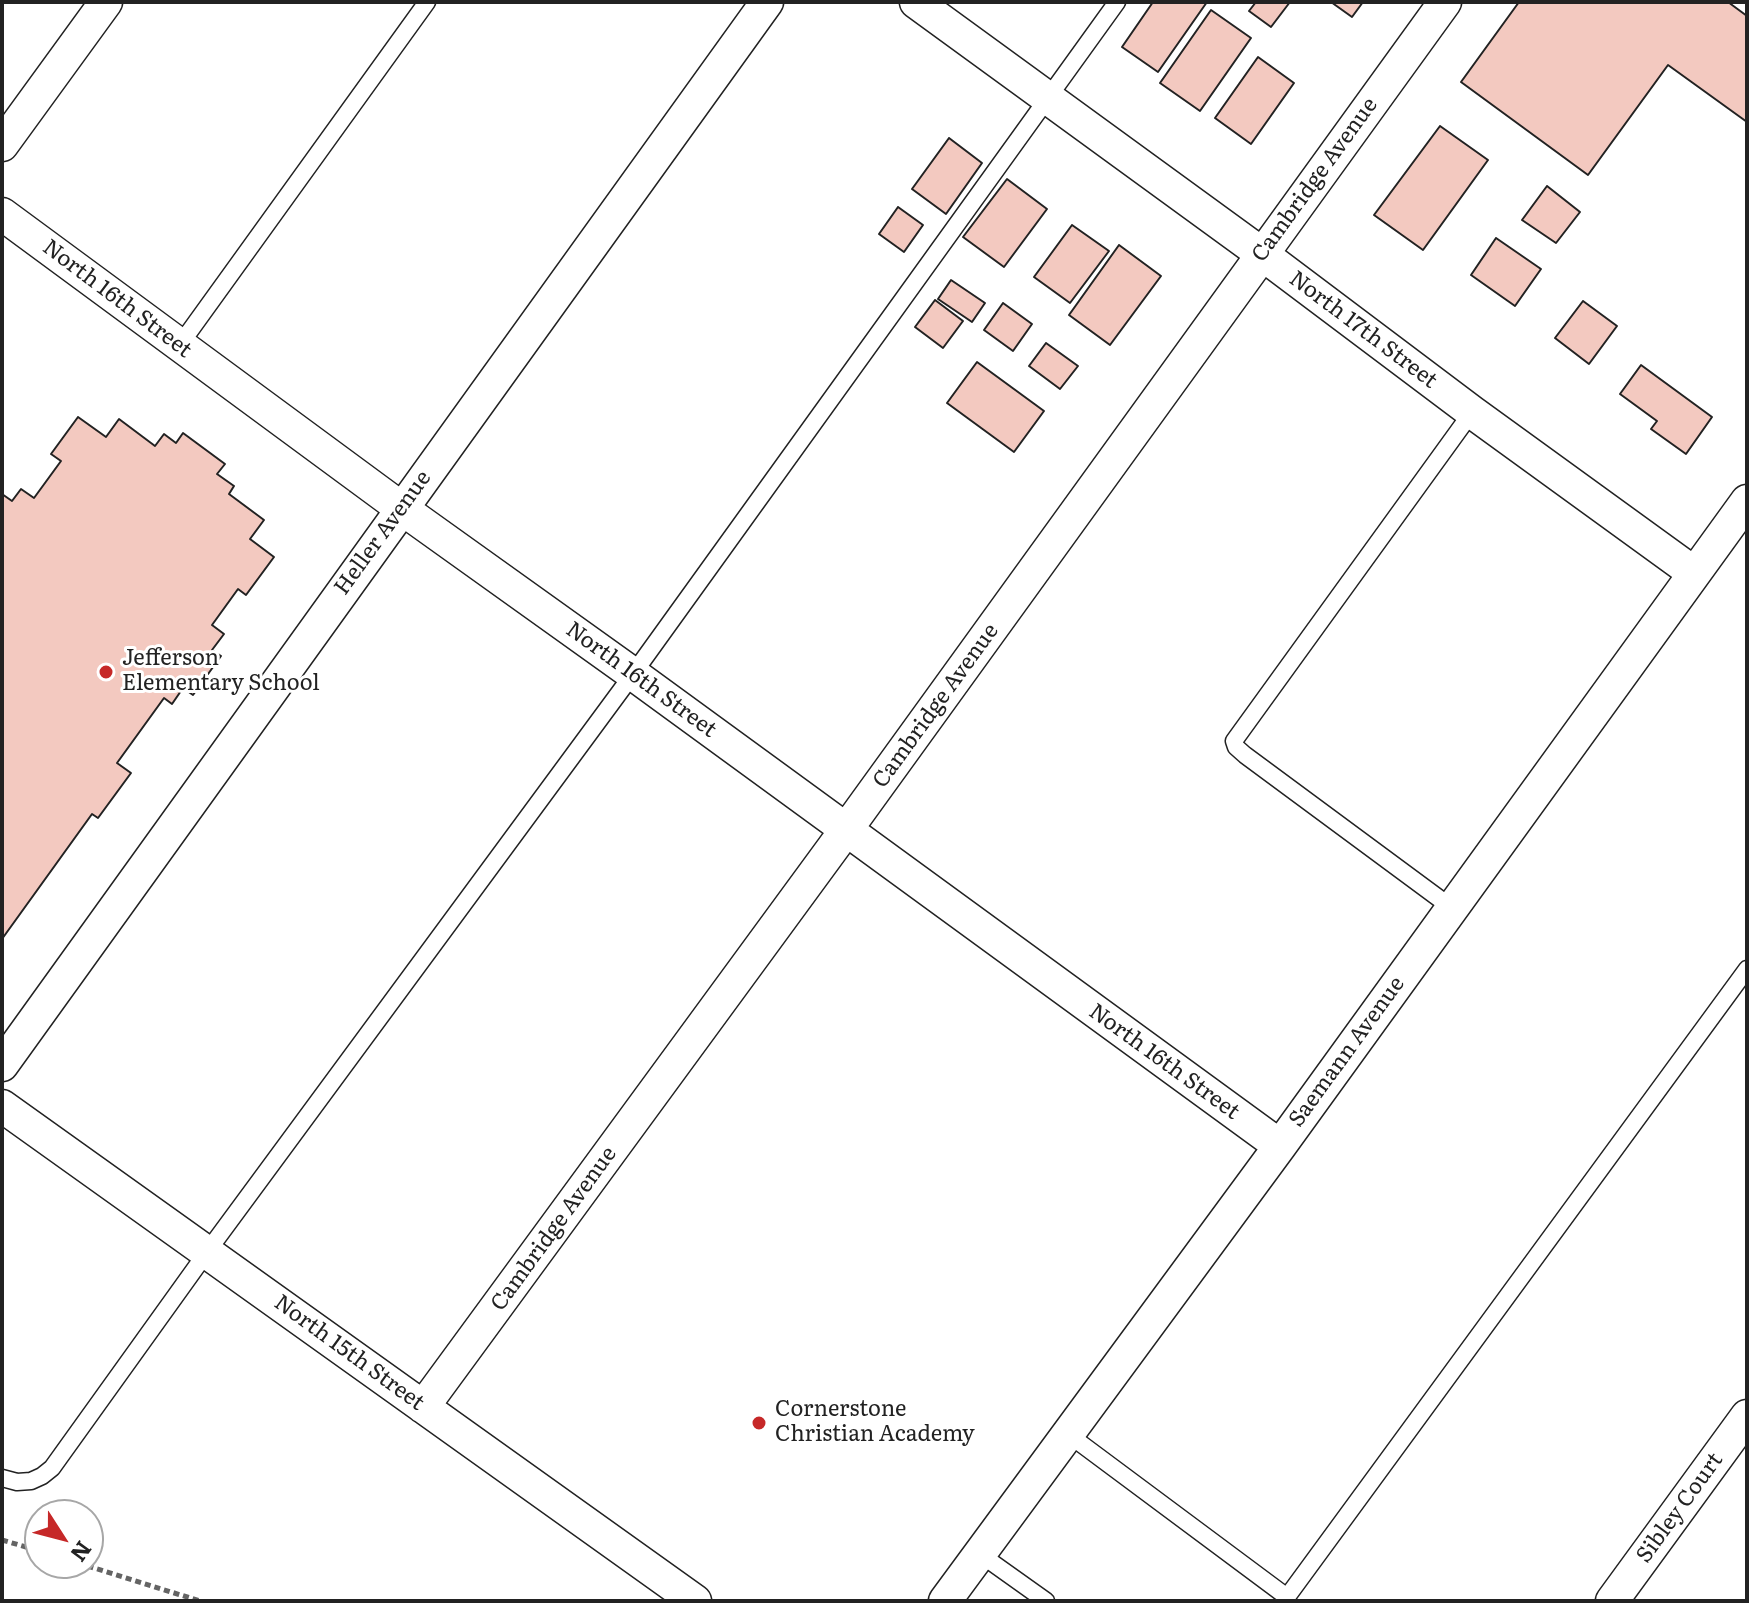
<!DOCTYPE html>
<style>
body{margin:0}
#map{position:relative;width:1749px;height:1603px;overflow:hidden;background:#fff;font-family:Literata,serif}
canvas{display:block}
.frame{position:absolute;inset:0;border:4px solid #222;pointer-events:none}
.north{position:absolute;left:24px;top:1499px;width:80px;height:80px;box-sizing:border-box;background:#fff;border:2px solid #a7a7a7;border-radius:50%;rotate:126deg;font-size:22px;font-weight:700;line-height:32px;text-align:center;color:#222}
.north::after{content:'';display:block;margin:auto;width:28px;height:36px;background:#c62828;clip-path:polygon(50% 0,100% 100%,50% 72%,0 100%)}
</style>
<div id="map">
<canvas width="1749" height="1603"></canvas>
<div class="frame"></div>
<div class="north">N</div>
</div>
<script>
const g = document.querySelector('canvas').getContext('2d');
g.lineJoin = 'round';
function paint(path, color) { g.fillStyle = color; g.fill(path, 'evenodd'); }
const shape = rows => new Path2D(rows.map(r => 'M' + r).join(''));
function strokePath(path, color, width, dash) { g.strokeStyle = color; g.lineWidth = width; g.lineCap = dash ? 'butt' : 'round'; g.setLineDash(dash || []); g.stroke(path); }
function drawText(font, color, halo, rows, align = 'center') {
  g.font = font + ' Literata,serif'; g.lineWidth = 6; g.setLineDash([]); g.textBaseline = 'middle'; g.strokeStyle = halo; g.fillStyle = color; for (const [text, x, y, turn = 0] of rows) {
    g.save(); g.translate(x, y); g.rotate((+turn || 0) * Math.PI / 180); g.textAlign = isNaN(turn) ? turn : align; if (halo) g.strokeText(text, 0, 0); g.fillText(text, 0, 0); g.restore();
  }
}
const building = shape([
 [1153,2,1207,2,1158,72,1122,47,1153,2],
 [1256,2,1290,2,1271,27,1249,11,1256,2],
 [1331,2,1363,2,1352,17,1331,2],
 [1519,2,1728,2,1747,16,1747,122,1668,65,1588,175,1461,82,1519,2],
 [1211,10,1251,38,1200,111,1160,83,1211,10],
 [1258,57,1294,83,1251,144,1215,118,1258,57],
 [1440,126,1488,160,1423,250,1374,215,1440,126],
 [949,138,982,163,946,214,912,189,949,138],
 [1007,179,1047,209,1004,267,963,237,1007,179],
 [1547,186,1580,212,1556,243,1522,220,1547,186],
 [898,207,923,225,904,252,879,234,898,207],
 [1072,225,1109,251,1070,303,1034,277,1072,225],
 [1496,238,1541,269,1515,306,1471,275,1496,238],
 [1119,245,1161,276,1110,345,1069,315,1119,245],
 [951,280,985,303,972,322,938,299,951,280],
 [935,300,963,321,943,348,915,327,935,300],
 [1583,301,1617,326,1589,364,1555,338,1583,301],
 [1003,303,1032,324,1013,351,984,330,1003,303],
 [1046,343,1078,366,1060,389,1029,366,1046,343],
 [977,362,1044,411,1014,452,947,403,977,362],
 [1641,365,1712,417,1686,454,1651,429,1657,421,1620,394,1641,365],
 [78,417,106,437,119,419,155,446,164,434,176,443,183,433,225,464,217,474,234,486,229,494,264,520,250,539,274,557,246,595,238,589,212,625,224,634,212,650,221,656,193,695,183,688,172,704,164,698,117,763,131,773,98,818,92,814,2,939,2,494,12,501,21,489,34,498,61,461,51,454,78,417]
]);
paint(building, '#f3c9c0');
strokePath(building, '#222', 2);
const lane = shape([
 [179,346,427,2],
 [1452,908,1245,755,1236,747,1234,741,1472,412],
 [1068,1434,1287,1597,1747,969],
 [2,1478,17,1482,31,1481,42,1476,52,1468,207,1252,633,674,1117,2],
 [980,1554,1046,1601]
]);
const street = shape([
 [916,2,1262,254,1472,412,1694,573],
 [2,145,106,2],
 [2,214,401,508,633,674,1280,1146],
 [2,1065,767,2],
 [2,1106,695,1601],
 [423,1407,846,830,1445,2],
 [945,1601,1280,1146,1747,501],
 [1612,1601,1747,1416]
]);
strokePath(lane, '#222', 19);
strokePath(street, '#222', 35);
strokePath(shape([
 [2,1540,40,1551],
 [78,1563,200,1601]
]), '#646464', 5, [6, 4]);
strokePath(lane, '#fff', 16);
strokePath(street, '#fff', 32);
for (const [x, y, r, color] of [
 [106,672,8,"#c62828"],
 [759,1423,8,"#c62828"]
]) { const dot = new Path2D(); dot.arc(x, y, r, 0, 2 * Math.PI); g.fillStyle = color; g.fill(dot); strokePath(dot, '#fff', 3); }
drawText('22px', '#222', '#fff', [
 ["Cambridge Avenue",1315,180,-54],
 ["North 16th Street",117,299,37],
 ["North 17th Street",1363,330,37],
 ["Heller Avenue",383,533,-54],
 ["North 16th Street",641,680,36],
 ["Cambridge Avenue",936,706,-54],
 ["Saemann Avenue",1347,1052,-54],
 ["North 16th Street",1164,1062,36],
 ["Cambridge Avenue",554,1229,-54],
 ["North 15th Street",349,1353,36],
 ["Sibley Court",1680,1508,-54]
]);
drawText('22px', '#222', '#fff', [
 ["Jefferson",122,659],
 ["Elementary School",122,684],
 ["Cornerstone",775,1410],
 ["Christian Academy",775,1435]
], 'left');
</script>
